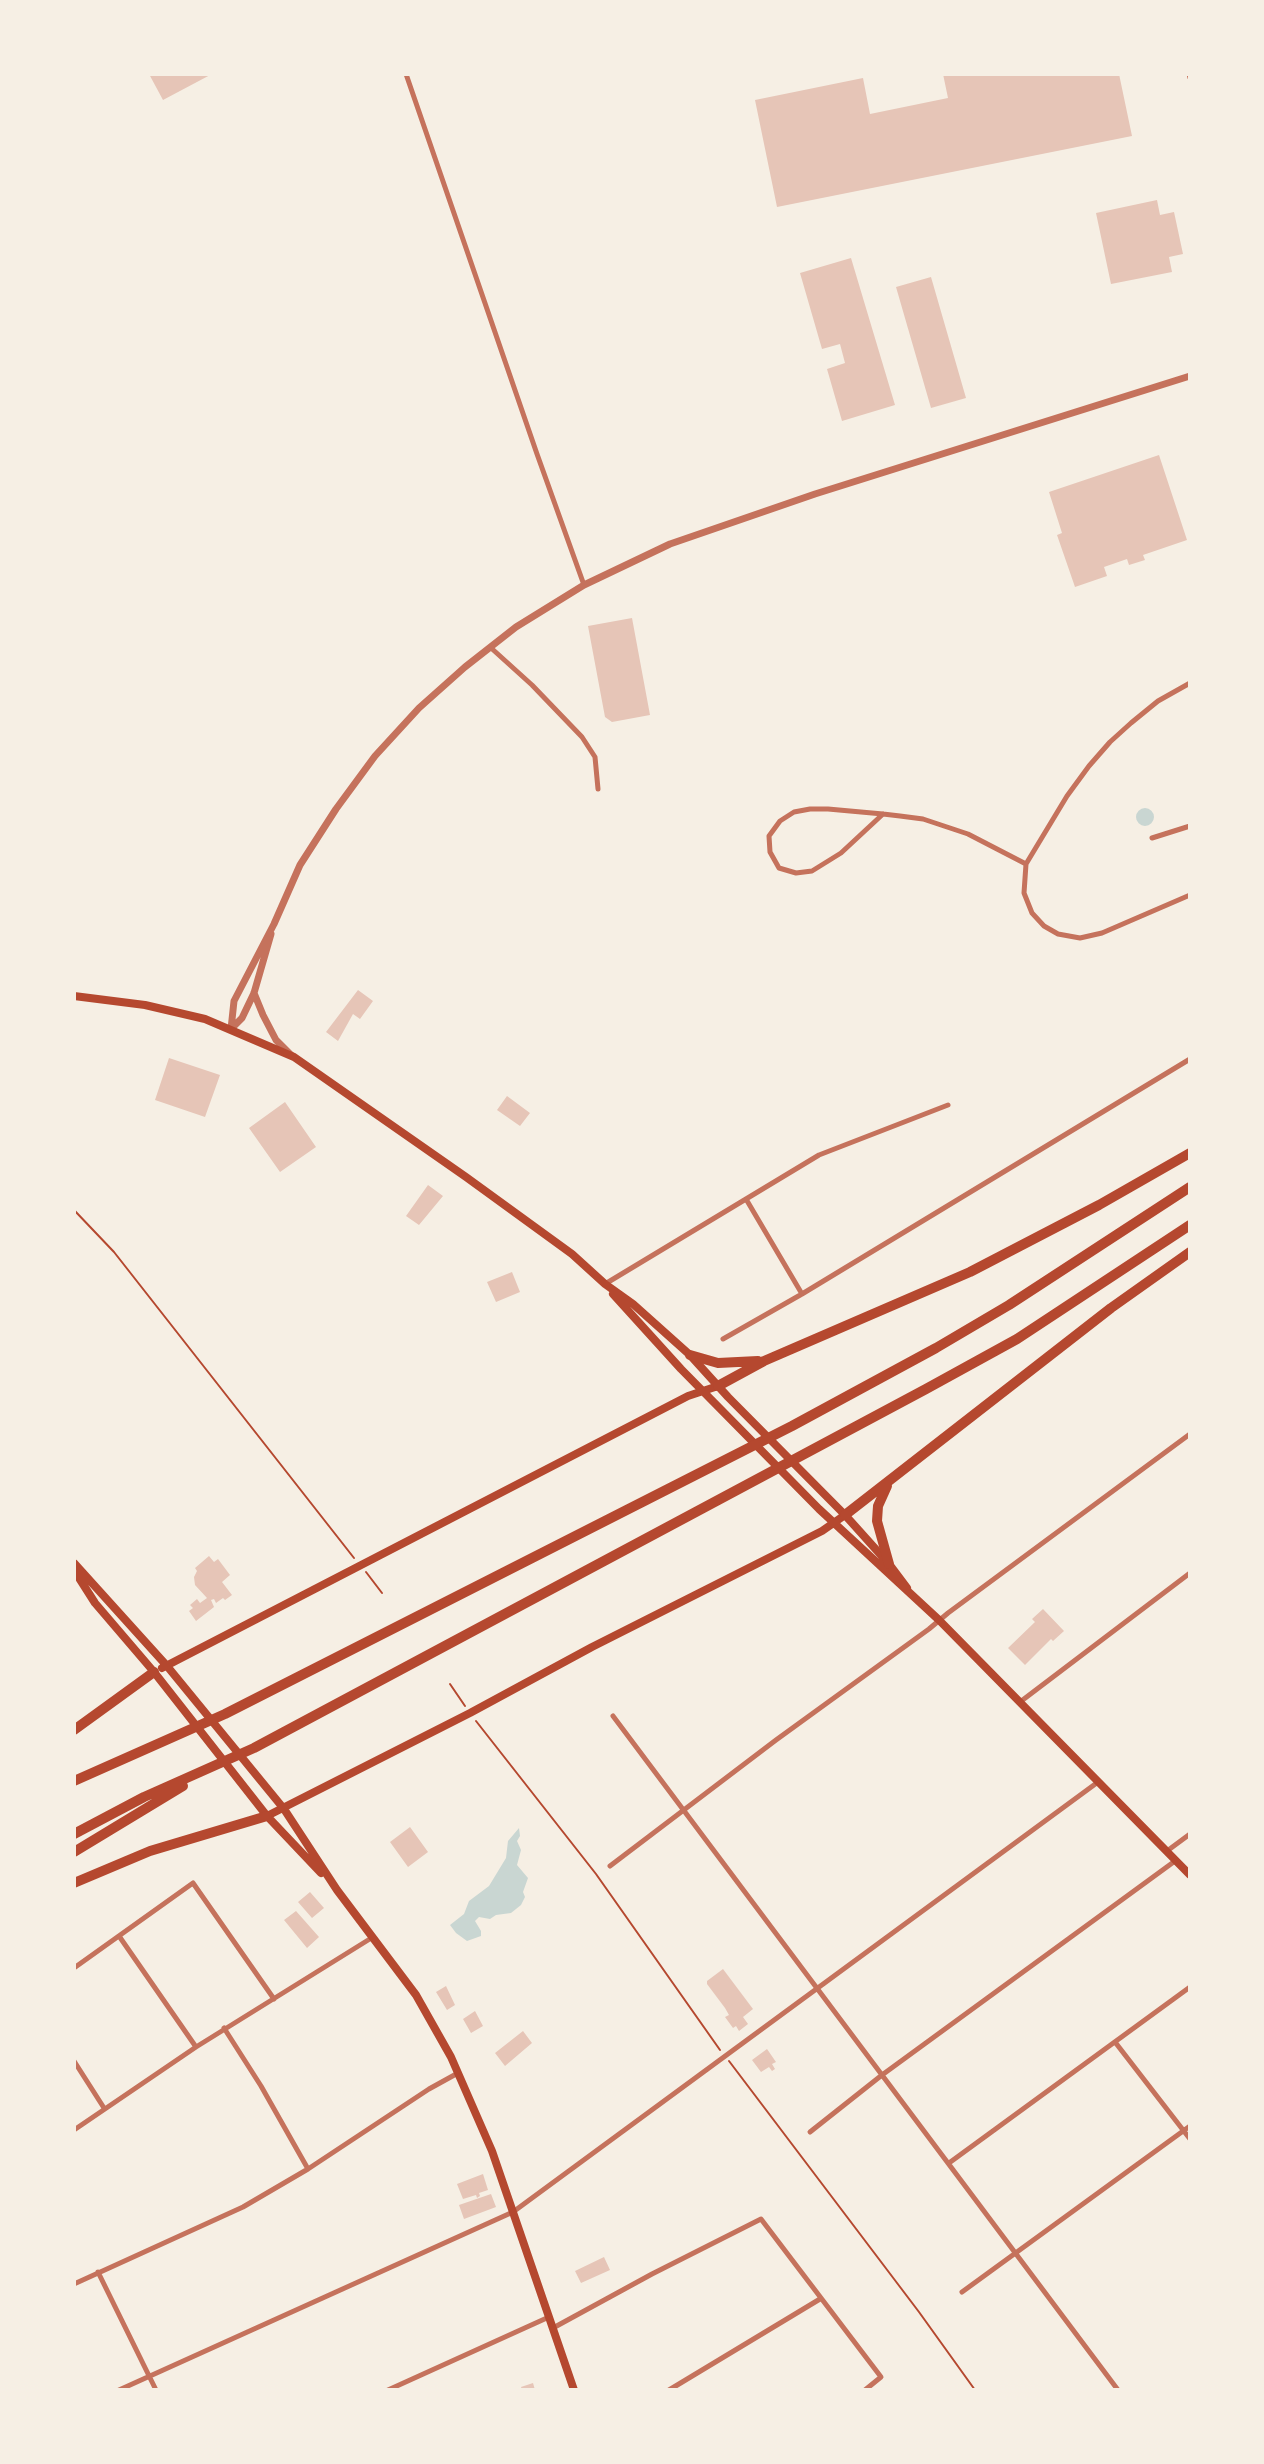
<!DOCTYPE html>
<style>
body{margin:0}
#map{position:relative;width:1264px;height:2464px;overflow:hidden;background:#f6efe4;font-family:Arial,sans-serif}
canvas{display:block}
.frame{position:absolute;inset:0;border:76px solid #f6efe4;pointer-events:none}
</style>
<div id="map">
<canvas width="1264" height="2464"></canvas>
<div class="frame"></div>
</div>
<script>
const g = document.querySelector('canvas').getContext('2d');
g.lineJoin = 'round';
function paint(path, color) { g.fillStyle = color; g.fill(path, 'evenodd'); }
const shape = rows => new Path2D(rows.map(r => 'M' + r).join(''));
function strokePath(path, color, width, dash) { g.strokeStyle = color; g.lineWidth = width; g.lineCap = dash ? 'butt' : 'round'; g.setLineDash(dash || []); g.stroke(path); }
paint(shape([
 '1136 817a9 9 0 1 1 18 0a9 9 0 1 1-18 0Z',
 [519,1828,520,1836,517,1841,521,1850,517,1865,528,1878,523,1892,525,1897,521,1905,511,1913,496,1915,490,1919,479,1917,475,1921,481,1931,481,1936,467,1941,456,1933,450,1925,464,1914,469,1901,489,1886,506,1858,508,1841]
]), '#c9d6d2');
paint(shape([
 [149,74,212,74,163,100],
 [943,74,1119,74,1132,136,777,207,755,100,863,78,870,114,948,98],
 [1157,200,1160,215,1174,212,1183,254,1169,257,1172,272,1111,284,1096,213],
 [851,258,895,405,842,421,827,369,845,363,840,344,822,349,800,273],
 [931,277,966,398,931,408,896,287],
 [1159,455,1187,540,1143,555,1145,560,1129,565,1127,559,1104,567,1107,576,1075,587,1057,535,1062,533,1049,492],
 [632,618,650,715,612,722,605,717,588,626],
 [358,990,373,1001,360,1019,353,1014,338,1041,326,1032],
 [169,1058,220,1075,205,1117,155,1100],
 [507,1096,530,1113,520,1126,497,1110],
 [285,1102,316,1147,280,1172,249,1128],
 [428,1185,443,1196,419,1225,406,1216],
 [512,1272,520,1292,496,1302,487,1282],
 [209,1556,214,1562,218,1559,230,1575,222,1582,232,1595,225,1600,223,1598,216,1603,214,1599,211,1600,214,1607,196,1621,189,1611,193,1608,190,1605,197,1599,200,1603,207,1598,195,1585,194,1577,197,1571,195,1568],
 [1043,1609,1064,1631,1053,1641,1051,1639,1025,1665,1008,1648,1035,1622,1032,1619],
 [410,1827,428,1852,408,1867,390,1842],
 [310,1892,324,1908,312,1918,298,1902],
 [296,1911,319,1937,307,1948,284,1920],
 [723,1969,753,2009,743,2017,748,2024,739,2031,736,2026,733,2028,725,2017,729,2015,725,2008,707,1984,707,1981],
 [446,1986,455,2005,447,2010,436,1992],
 [475,2011,483,2026,471,2033,463,2019],
 [523,2031,532,2043,505,2066,495,2053],
 [767,2049,776,2062,772,2064,775,2069,772,2071,769,2067,761,2072,752,2060],
 [483,2174,488,2190,479,2193,480,2196,477,2198,476,2195,463,2199,457,2184],
 [491,2194,496,2207,464,2219,459,2205],
 [604,2257,610,2270,581,2283,575,2271],
 [533,2383,535,2390,522,2390,521,2387]
]), '#e6c5b7');
strokePath(shape([
 [74,1210,114,1252,354,1558],
 [366,1572,382,1593],
 [450,1684,465,1706],
 [476,1721,596,1874,720,2050],
 [729,2061,919,2312,975,2390]
]), '#b5482f', 2);
strokePath(shape([
 [406,74,537,454,584,585],
 [1189,74,1190,78],
 [490,647,532,685,582,737,595,757,598,789],
 [1190,683,1158,701,1131,723,1110,742,1089,766,1067,796,1026,864,1024,893,1032,913,1044,926,1058,934,1080,938,1102,933,1190,895],
 [883,814,841,853,812,871,796,873,779,868,770,852,769,836,780,821,794,812,810,809,828,809,883,814,900,816,923,819,968,834,1026,864],
 [1152,838,1190,826],
 [746,1199,802,1294],
 [605,1284,819,1155,948,1105],
 [723,1339,802,1294,1190,1059],
 [1020,1702,1190,1573],
 [613,1716,1118,2390],
 [1167,1851,1190,1834],
 [610,1866,776,1740,929,1629,948,1613,1190,1434],
 [119,1936,196,2047],
 [74,1968,193,1883,274,1999],
 [224,2028,261,2086,308,2169],
 [1115,2042,1190,2139],
 [74,2061,104,2108],
 [74,2130,196,2047,373,1937],
 [810,2132,882,2075,1175,1861],
 [949,2163,1190,1987],
 [98,2272,156,2390],
 [74,2284,243,2207,308,2169,429,2089,458,2073],
 [962,2292,1190,2126],
 [553,2328,652,2274,761,2219,881,2377,865,2390],
 [119,2390,513,2212,1098,1782],
 [388,2390,549,2317],
 [669,2390,820,2299]
]), '#c5725c', 5);
strokePath(shape([
 [254,993,263,1015,276,1040,292,1056],
 [232,1028,242,1018,254,993,271,934],
 [231,1029,234,1001,274,924,300,865,336,809,375,756,419,708,465,667,516,627,584,585,670,544,815,494,1190,376]
]), '#c5725c', 7);
strokePath(shape([
 [74,996,145,1005,205,1019,294,1057,466,1177,572,1254,605,1284,633,1304,690,1355,728,1397,845,1515,889,1564,907,1588],
 [613,1294,681,1369,819,1509,939,1620,1190,1875],
 [74,1563,167,1666,284,1809,337,1890,416,1995,451,2057,492,2151,574,2390],
 [74,1570,95,1603,154,1672,267,1816,321,1873],
 [162,1668,688,1396,718,1386],
 [267,1816,470,1713,592,1647,822,1531,845,1515]
]), '#b5482f', 8);
strokePath(shape([
 [690,1355,718,1363,758,1361],
 [718,1386,764,1361,970,1272,1099,1205,1190,1153],
 [887,1486,878,1506,877,1521,889,1564],
 [845,1515,1111,1308,1190,1252],
 [74,1730,154,1672],
 [74,1781,225,1714,792,1426,936,1348,1009,1305,1190,1187],
 [74,1834,144,1797,254,1748,926,1389,1017,1339,1190,1225],
 [74,1852,183,1786],
 [74,1883,150,1851,267,1816]
]), '#b5482f', 10);
</script>
